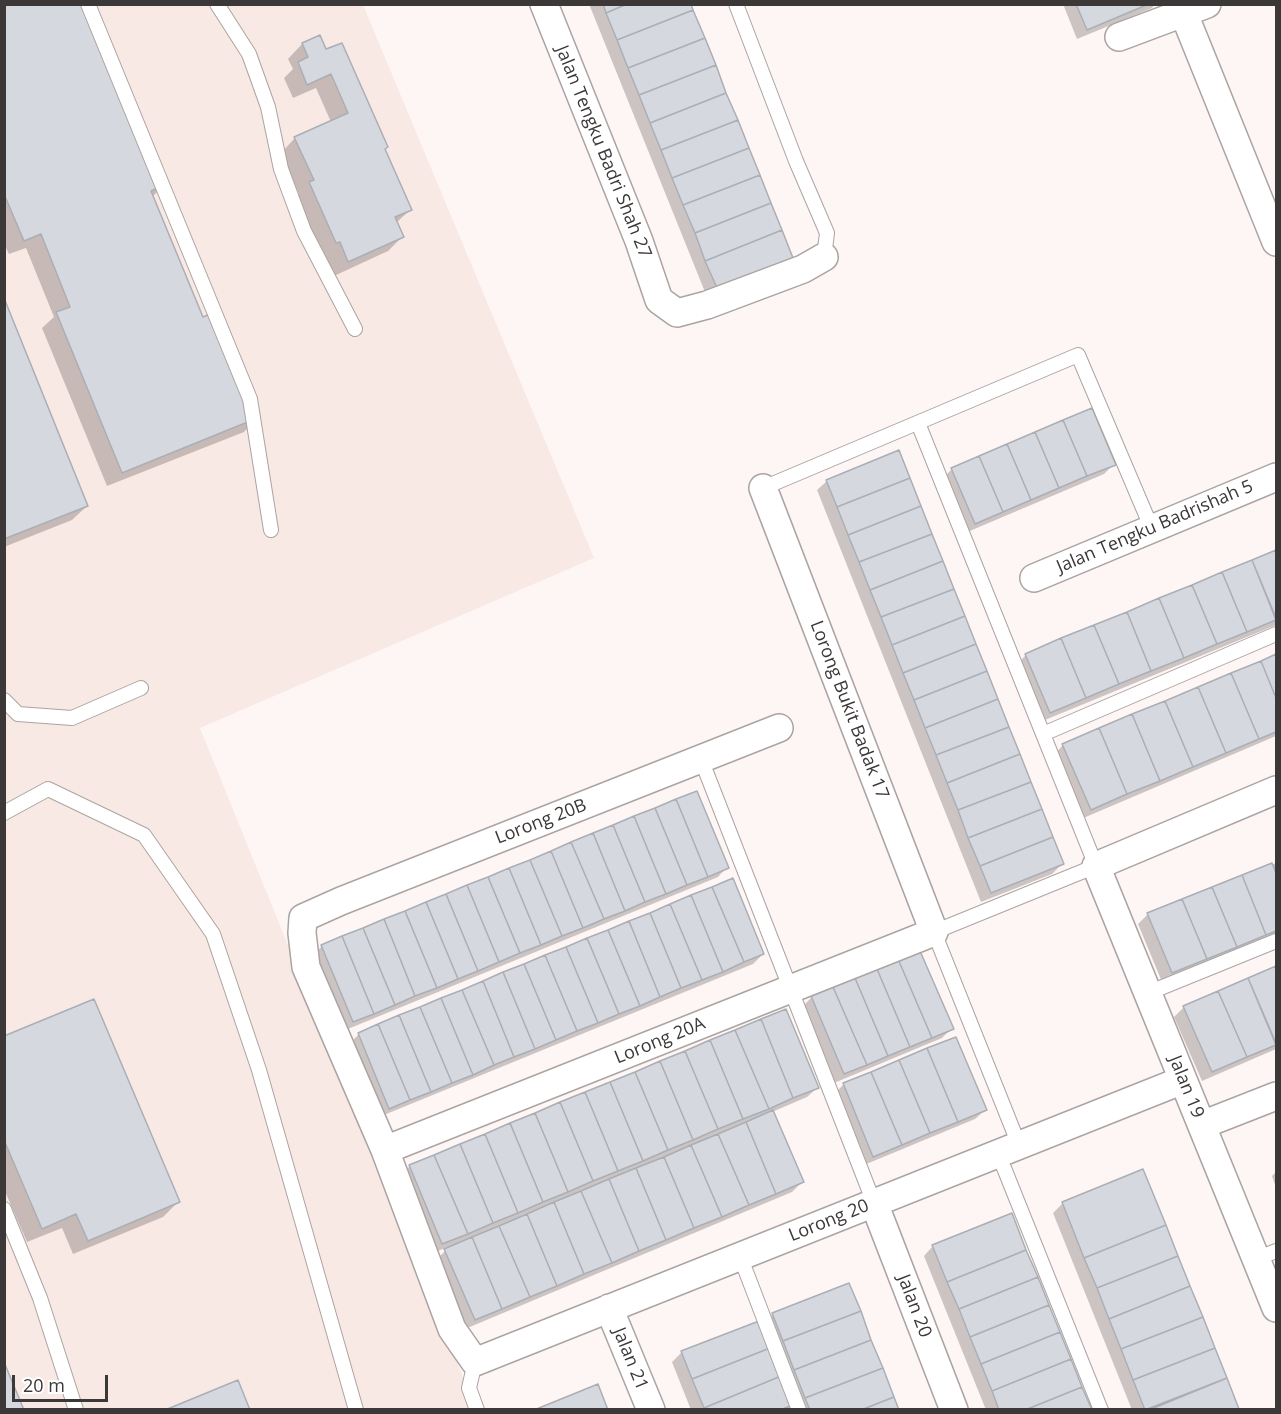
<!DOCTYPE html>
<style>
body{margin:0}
#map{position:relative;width:1281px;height:1414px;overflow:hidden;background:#fef6f4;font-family:"Open Sans",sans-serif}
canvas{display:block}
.frame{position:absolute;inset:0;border:6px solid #3b3837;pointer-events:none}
.scale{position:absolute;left:12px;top:1375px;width:96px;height:27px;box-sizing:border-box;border:3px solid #3b3837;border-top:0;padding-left:8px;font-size:18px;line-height:21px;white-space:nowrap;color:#3b3837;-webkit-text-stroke:4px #fff;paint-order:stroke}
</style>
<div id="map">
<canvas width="1281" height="1414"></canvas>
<div class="frame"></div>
<div class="scale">20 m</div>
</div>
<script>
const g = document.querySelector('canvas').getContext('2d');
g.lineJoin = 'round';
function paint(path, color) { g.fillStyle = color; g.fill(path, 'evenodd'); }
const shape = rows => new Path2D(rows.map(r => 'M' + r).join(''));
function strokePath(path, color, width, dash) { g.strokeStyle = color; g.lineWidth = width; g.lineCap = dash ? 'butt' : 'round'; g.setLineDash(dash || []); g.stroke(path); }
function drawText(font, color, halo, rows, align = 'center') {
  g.font = font + ' "Open Sans",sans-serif'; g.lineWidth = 5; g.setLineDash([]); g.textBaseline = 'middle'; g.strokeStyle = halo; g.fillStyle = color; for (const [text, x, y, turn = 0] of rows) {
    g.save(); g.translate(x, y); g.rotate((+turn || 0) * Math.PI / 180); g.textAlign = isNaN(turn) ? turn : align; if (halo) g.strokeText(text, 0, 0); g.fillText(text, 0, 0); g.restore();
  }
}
paint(shape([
 [5,5,363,5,594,558,200,728,476,1409,5,1410]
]), '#f9e9e4');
paint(shape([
 [4,4,166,183,152,197,202,319,258,417,244,432,107,486,42,328,54,317,26,248,9,254,4,244],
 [589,4,690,4,791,257,781,267,707,297],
 [1063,4,1155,4,1152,8,1077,39],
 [320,37,326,51,383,150,410,210,396,223,402,237,388,251,334,276,325,255,321,257,295,198,299,194,281,153,295,138,331,122,316,88,293,98,284,78,293,69,288,59,302,44],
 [4,302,87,506,72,520,4,547],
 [1114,464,1104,474,965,533,942,479,952,469],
 [827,481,1062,864,1052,874,981,902,817,490],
 [1276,551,1276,625,1040,722,1016,665,1026,655],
 [1276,656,1276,736,1081,819,1054,755,1063,745],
 [1276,863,1276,936,1162,982,1138,924,1148,914],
 [727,867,718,877,343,1031,312,956,322,946],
 [763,954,753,964,379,1117,349,1044,359,1034],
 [1276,968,1276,1049,1202,1081,1174,1017,1184,1007],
 [812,997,952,1028,942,1038,834,1083,802,1007],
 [4,1038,178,1202,163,1217,73,1254,62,1228,27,1242,4,1189],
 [844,1084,985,1110,975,1119,864,1165,834,1094],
 [817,1088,807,1097,772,1112,802,1182,792,1192,465,1329,436,1260,450,1246,433,1253,400,1176,410,1166],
 [1142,1171,1238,1410,1132,1410,1053,1213,1063,1203],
 [1276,1172,1276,1188,1272,1176],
 [933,1246,1090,1410,986,1410,924,1256],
 [773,1314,897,1410,797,1410,763,1324],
 [758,1322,793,1410,691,1410,672,1362,682,1352]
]), '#0003');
const building = shape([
 [4,4,94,4,167,184,151,191,203,317,217,311,260,417,122,473,56,312,70,307,41,234,24,241,4,194,4,4],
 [603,4,627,4,606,13,603,4],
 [627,4,691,4,693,10,617,40,606,13,627,4],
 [1076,4,1149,4,1087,30,1076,4],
 [693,10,705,38,628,68,617,40,693,10],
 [320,35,326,49,342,43,388,147,385,149,412,210,395,217,404,237,348,262,340,242,336,243,309,182,314,180,294,137,348,113,331,74,307,85,298,62,308,57,302,43,320,35],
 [705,38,716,65,639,95,628,68,705,38],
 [716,65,726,93,650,123,639,95,716,65],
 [726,93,738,120,661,150,650,123,726,93],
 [738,120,749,148,672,178,661,150,738,120],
 [749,148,760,175,683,205,672,178,749,148],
 [760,175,771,203,695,233,683,205,760,175],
 [771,203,782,230,705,261,695,233,771,203],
 [782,230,793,258,717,288,705,261,782,230],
 [4,298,88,506,4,539,4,298],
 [1092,408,1116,465,1087,476,1063,420,1092,408],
 [1063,420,1087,476,1059,488,1035,432,1063,420],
 [1035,432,1059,488,1031,500,1007,444,1035,432],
 [1007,444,1031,500,1003,512,979,456,1007,444],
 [899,450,910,478,837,507,826,480,899,450],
 [979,456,1003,512,975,524,951,468,979,456],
 [910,478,921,506,848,535,837,507,910,478],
 [921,506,932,534,859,562,848,535,921,506],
 [932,534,943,561,870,590,859,562,932,534],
 [1276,550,1276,618,1252,560,1276,550],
 [1252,560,1276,620,1247,632,1222,572,1252,560],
 [943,561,954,589,881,617,870,590,943,561],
 [1222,572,1247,632,1217,644,1192,585,1222,572],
 [1192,585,1217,644,1184,658,1159,598,1192,585],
 [954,589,965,616,892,645,881,617,954,589],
 [1159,598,1184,658,1151,671,1127,612,1159,598],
 [1127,612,1151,671,1119,684,1094,625,1127,612],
 [965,616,976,644,903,673,892,645,965,616],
 [1094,625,1119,684,1086,698,1061,638,1094,625],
 [1061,638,1086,698,1050,713,1025,654,1061,638],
 [976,644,987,671,914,700,903,673,976,644],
 [1276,654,1276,698,1261,661,1276,654],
 [1261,661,1276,698,1276,732,1259,739,1231,673,1261,661],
 [987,671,998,699,925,728,914,700,987,671],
 [1231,673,1259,739,1226,753,1198,687,1231,673],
 [1198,687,1226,753,1193,767,1165,701,1198,687],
 [998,699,1009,727,936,755,925,728,998,699],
 [1165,701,1193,767,1160,781,1132,714,1165,701],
 [1132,714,1160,781,1127,794,1099,728,1132,714],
 [1009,727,1020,754,947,783,936,755,1009,727],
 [1099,728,1127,794,1091,810,1062,744,1099,728],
 [1020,754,1031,782,958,810,947,783,1020,754],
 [1031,782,1042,809,968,838,958,810,1031,782],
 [697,791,729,868,708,877,676,799,697,791],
 [676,799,708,877,687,885,655,808,676,799],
 [655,808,687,885,666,894,634,816,655,808],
 [1042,809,1053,837,980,866,968,838,1042,809],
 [634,816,666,894,645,902,613,825,634,816],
 [613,825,645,902,625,911,593,833,613,825],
 [593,833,625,911,604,919,571,842,593,833],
 [1053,837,1064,864,991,893,980,866,1053,837],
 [571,842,604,919,583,928,551,851,571,842],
 [551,851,583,928,562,936,530,860,551,851],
 [530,860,562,936,541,945,509,868,530,860],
 [1272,863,1276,873,1276,931,1266,935,1242,875,1272,863],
 [509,868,541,945,520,953,488,877,509,868],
 [1242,875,1266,935,1237,947,1212,887,1242,875],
 [488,877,520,953,499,962,467,885,488,877],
 [733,878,764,954,744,962,712,887,733,878],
 [467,885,499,962,478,971,446,894,467,885],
 [712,887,744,962,723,972,691,895,712,887],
 [1212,887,1237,947,1207,959,1182,899,1212,887],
 [446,894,478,971,458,979,426,902,446,894],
 [691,895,723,972,702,980,670,904,691,895],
 [1182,899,1207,959,1172,973,1147,913,1182,899],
 [426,902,458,979,437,988,405,911,426,902],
 [670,904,702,980,681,988,650,913,670,904],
 [405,911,437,988,415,996,384,919,405,911],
 [650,913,681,988,660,997,629,921,650,913],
 [384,919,415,996,395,1005,363,928,384,919],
 [629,921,660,997,640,1006,608,930,629,921],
 [363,928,395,1005,374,1014,342,936,363,928],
 [608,930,640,1006,619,1014,587,938,608,930],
 [342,936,374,1014,353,1022,321,945,342,936],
 [587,938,619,1014,598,1023,566,947,587,938],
 [566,947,598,1023,577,1031,545,955,566,947],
 [920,951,954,1029,932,1038,898,959,920,951],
 [545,955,577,1031,556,1040,524,964,545,955],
 [898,959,932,1038,910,1047,877,969,898,959],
 [524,964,556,1040,535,1049,503,972,524,964],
 [1276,966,1276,1043,1248,978,1276,966],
 [877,969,910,1047,888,1056,855,978,877,969],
 [503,972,535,1049,514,1057,483,981,503,972],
 [855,978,888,1056,867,1065,833,987,855,978],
 [1248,978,1276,1045,1247,1057,1218,991,1248,978],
 [483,981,514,1057,494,1065,462,990,483,981],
 [833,987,867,1065,844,1074,811,996,833,987],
 [462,990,494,1065,473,1075,441,998,462,990],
 [1218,991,1247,1057,1212,1072,1183,1006,1218,991],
 [441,998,473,1075,452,1083,420,1007,441,998],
 [94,999,180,1202,88,1241,76,1214,42,1229,4,1140,4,1036,94,999],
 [420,1007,452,1083,431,1092,399,1015,420,1007],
 [786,1009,819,1088,793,1098,761,1019,786,1009],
 [399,1015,431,1092,410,1100,378,1024,399,1015],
 [761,1019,793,1098,769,1109,735,1030,761,1019],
 [378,1024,410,1100,389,1109,358,1033,378,1024],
 [735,1030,769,1109,743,1119,710,1040,735,1030],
 [956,1037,987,1110,958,1122,927,1048,956,1037],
 [710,1040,743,1119,718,1129,685,1051,710,1040],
 [927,1048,958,1122,930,1133,899,1060,927,1048],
 [685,1051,718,1129,693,1140,660,1061,685,1051],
 [899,1060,930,1133,902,1145,871,1072,899,1060],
 [660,1061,693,1140,668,1150,635,1072,660,1061],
 [635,1072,668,1150,643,1161,610,1082,635,1072],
 [871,1072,902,1145,873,1157,843,1083,871,1072],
 [610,1082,643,1161,618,1171,585,1092,610,1082],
 [585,1092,618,1171,593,1181,560,1102,585,1092],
 [560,1102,593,1181,568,1192,535,1113,560,1102],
 [773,1110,804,1182,776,1194,746,1122,773,1110],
 [535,1113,568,1192,543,1202,510,1123,535,1113],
 [746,1122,776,1194,749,1205,718,1134,746,1122],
 [510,1123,543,1202,518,1213,485,1134,510,1123],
 [485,1134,518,1213,493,1223,460,1144,485,1134],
 [718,1134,749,1205,722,1217,691,1145,718,1134],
 [460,1144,493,1223,468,1234,434,1155,460,1144],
 [691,1145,722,1217,694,1228,664,1157,691,1145],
 [434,1155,468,1234,442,1244,409,1165,434,1155],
 [664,1157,694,1228,666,1240,636,1168,664,1157],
 [636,1168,666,1240,639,1251,609,1179,636,1168],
 [1143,1169,1166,1225,1084,1258,1062,1202,1143,1169],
 [609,1179,639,1251,612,1263,581,1191,609,1179],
 [581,1191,612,1263,584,1274,554,1202,581,1191],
 [554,1202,584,1274,557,1286,527,1214,554,1202],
 [1012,1213,1026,1250,947,1282,932,1245,1012,1213],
 [527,1214,557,1286,530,1297,499,1226,527,1214],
 [1166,1225,1178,1256,1097,1288,1084,1258,1166,1225],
 [499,1226,530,1297,502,1309,472,1237,499,1226],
 [472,1237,502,1309,475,1320,444,1249,472,1237],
 [1026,1250,1038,1277,959,1309,947,1282,1026,1250],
 [1178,1256,1190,1286,1109,1319,1097,1288,1178,1256],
 [1038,1277,1049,1305,970,1337,959,1309,1038,1277],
 [849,1283,861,1311,783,1341,772,1313,849,1283],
 [1190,1286,1203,1317,1121,1349,1109,1319,1190,1286],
 [1049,1305,1060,1332,981,1364,970,1337,1049,1305],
 [861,1311,871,1340,794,1370,783,1341,861,1311],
 [1203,1317,1215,1348,1133,1380,1121,1349,1203,1317],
 [759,1321,770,1348,692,1379,681,1351,759,1321],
 [1060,1332,1071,1359,992,1391,981,1364,1060,1332],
 [871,1340,883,1368,805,1398,794,1370,871,1340],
 [770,1348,781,1376,704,1408,692,1379,770,1348],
 [1215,1348,1227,1378,1145,1410,1133,1380,1215,1348],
 [1071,1359,1082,1387,1025,1410,999,1410,992,1391,1071,1359],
 [4,1362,24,1410,4,1410,4,1362],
 [883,1368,894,1397,861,1410,810,1410,805,1398,883,1368],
 [781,1376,793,1405,780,1410,705,1410,704,1408,781,1376],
 [1227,1378,1239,1409,1149,1410,1227,1378],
 [238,1380,250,1410,165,1410,238,1380],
 [598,1384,608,1410,534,1410,598,1384],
 [1082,1387,1092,1410,1025,1410,1082,1387],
 [894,1397,899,1410,861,1410,894,1397]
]);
paint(building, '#d5d8de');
strokePath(building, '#abaeb4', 1.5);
const service = shape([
 [88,4,250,399,271,530],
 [217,4,249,54,268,107,281,169,304,231,355,329],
 [736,4,796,161,827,233,824,257],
 [918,423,1096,866,934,932,1019,1145],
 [763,488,1078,355,1152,529],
 [4,700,18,714,72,718,141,688],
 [1043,734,1276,634],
 [701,759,874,1203],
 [4,813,48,789,144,835,213,934,259,1070,356,1410],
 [1148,993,1276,941],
 [998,1153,1101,1410],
 [4,1209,40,1298,76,1410],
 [740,1256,799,1410],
 [1256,1259,1276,1251],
 [475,1362,469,1388,477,1410]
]);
const minor = shape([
 [544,4,639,241,659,300,677,313,707,305,803,269,824,257],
 [1180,4,1276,242],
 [1119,37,1207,4],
 [1034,578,1276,477],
 [779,728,341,901,303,918,302,933,306,967,385,1150,452,1329,475,1362,1183,1080],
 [1276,790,1096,866,1276,1308],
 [1202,1125,1276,1096],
 [385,1150,934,932,763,488],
 [874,1203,954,1410],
 [609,1308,651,1410]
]);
strokePath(service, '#aba4a2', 16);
strokePath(minor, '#aba4a2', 30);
strokePath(service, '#fff', 14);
strokePath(minor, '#fff', 27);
drawText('18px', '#3b3837', '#fff', [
 ["Jalan Tengku Badri Shah 27",603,152,68],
 ["Jalan Tengku Badrishah 5",1155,527,-23],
 ["Lorong Bukit Badak 17",849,710,69],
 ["Lorong 20B",541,822,-21],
 ["Lorong 20A",660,1041,-22],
 ["Jalan 19",1186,1087,68],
 ["Lorong 20",829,1221,-22],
 ["Jalan 20",914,1306,69],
 ["Jalan 21",630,1359,68]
]);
</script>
